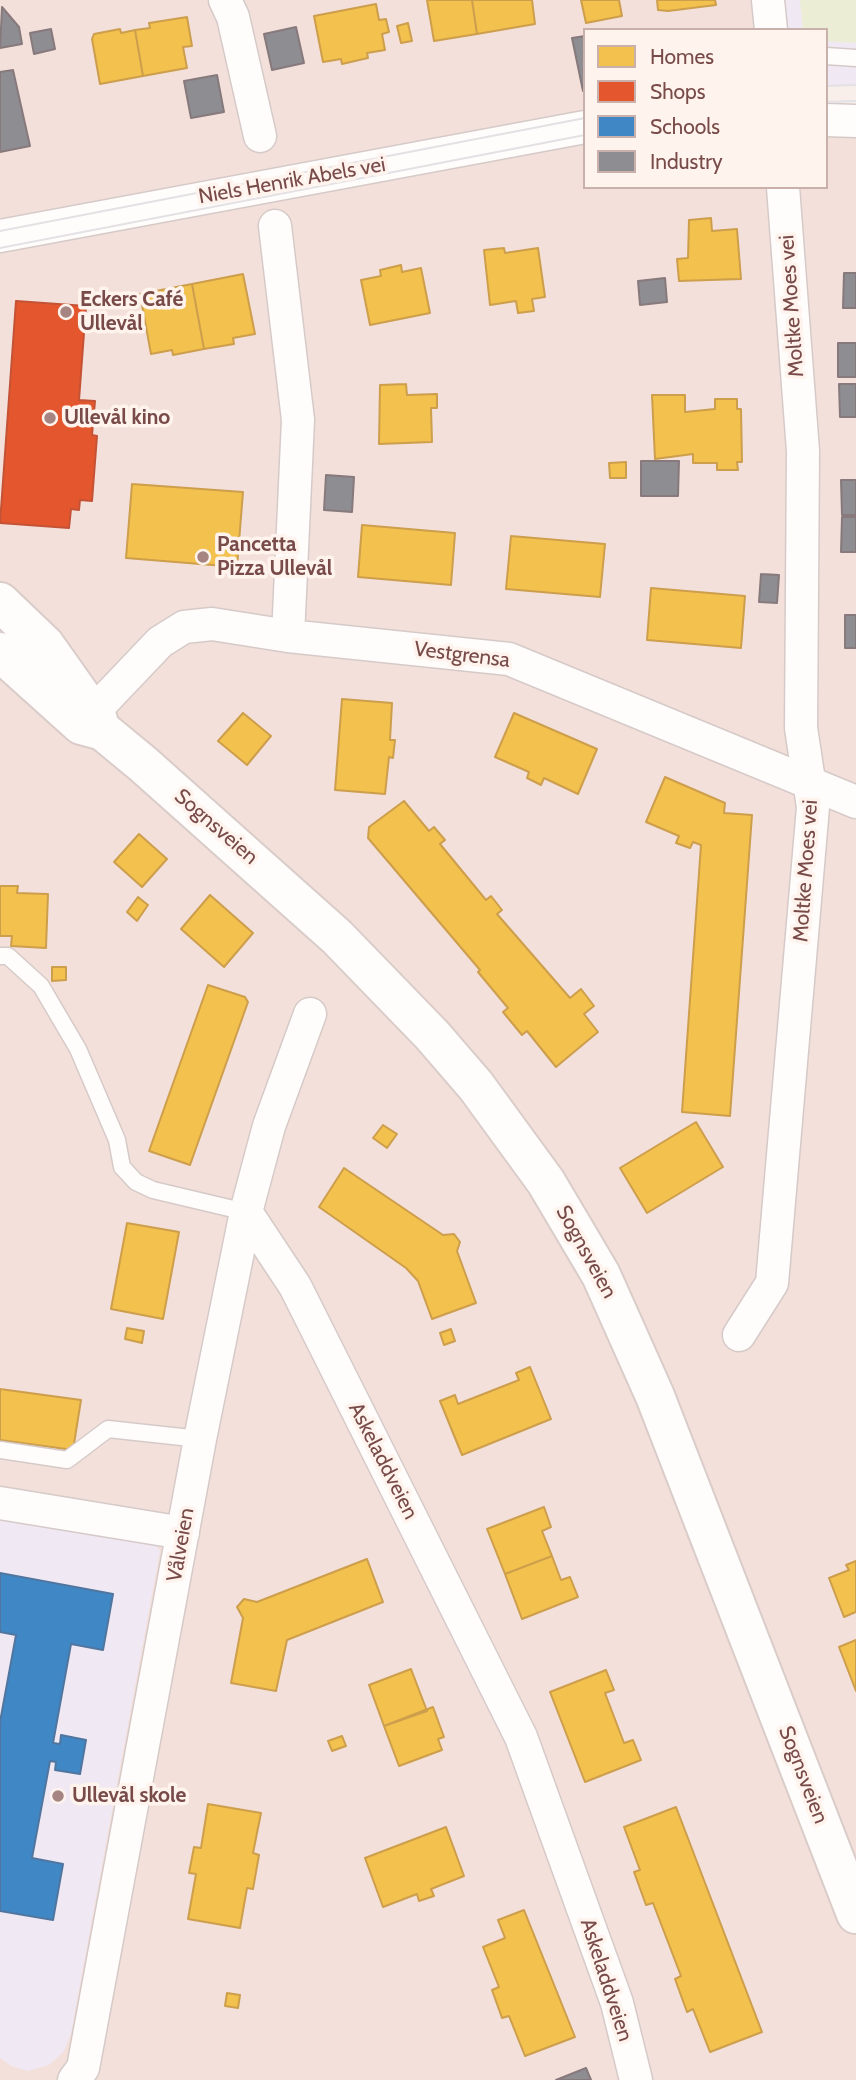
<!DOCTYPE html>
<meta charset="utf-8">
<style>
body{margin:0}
#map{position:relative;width:856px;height:2080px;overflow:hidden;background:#f8efeb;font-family:Cabin,sans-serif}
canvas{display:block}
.legend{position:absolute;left:583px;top:28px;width:245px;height:161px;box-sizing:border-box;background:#fff3ed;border:2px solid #c9b0ab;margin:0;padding:9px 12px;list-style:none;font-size:21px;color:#784b49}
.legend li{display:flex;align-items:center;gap:14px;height:35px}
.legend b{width:35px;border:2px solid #c9b0ab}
</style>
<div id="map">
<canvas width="856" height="2080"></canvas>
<ul class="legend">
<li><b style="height:19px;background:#f2c14e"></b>Homes</li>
<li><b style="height:19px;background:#e4572e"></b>Shops</li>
<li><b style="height:19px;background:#3f88c5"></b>Schools</li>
<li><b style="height:19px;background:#8d8d92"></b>Industry</li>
</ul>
</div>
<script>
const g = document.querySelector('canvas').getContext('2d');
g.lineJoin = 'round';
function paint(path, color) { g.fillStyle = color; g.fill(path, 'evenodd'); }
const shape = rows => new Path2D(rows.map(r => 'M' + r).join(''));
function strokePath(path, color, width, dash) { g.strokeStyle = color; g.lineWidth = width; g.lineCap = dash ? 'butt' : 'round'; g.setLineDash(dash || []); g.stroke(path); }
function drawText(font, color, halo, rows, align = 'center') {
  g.font = font + ' Cabin,sans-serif'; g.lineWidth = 7; g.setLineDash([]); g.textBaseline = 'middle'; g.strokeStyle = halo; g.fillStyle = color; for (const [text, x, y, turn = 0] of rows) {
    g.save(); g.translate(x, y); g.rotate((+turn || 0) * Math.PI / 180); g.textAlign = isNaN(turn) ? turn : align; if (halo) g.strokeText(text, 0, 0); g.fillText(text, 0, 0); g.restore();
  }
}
paint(shape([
 [0,0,767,0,770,30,585,30,585,187,826,187,826,123,856,124,856,2080,0,2080]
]), '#f3e0da');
paint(shape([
 [768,0,856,0,856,85,826,86,826,30,771,30],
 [0,1516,155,1543,160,1551,71,2033,64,2051,49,2065,28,2071,11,2066,0,2058]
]), '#f0e8f3');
paint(shape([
 [800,0,856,0,856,43,826,41,826,30,803,30]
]), '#ebedd5');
const homes = shape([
 [427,0,472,0,477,34,434,41,427,0],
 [472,0,532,0,535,24,477,34,472,0],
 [581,0,619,0,622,16,586,23,581,0],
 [657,0,715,0,716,5,668,11,658,10,657,0],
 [376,4,379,20,386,19,389,32,382,34,385,50,367,53,368,58,342,64,341,59,323,62,314,16,376,4],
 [187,17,192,46,183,47,187,68,143,76,135,30,150,28,149,23,187,17],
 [408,23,412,41,401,43,397,26,408,23],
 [120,29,121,33,135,30,143,76,100,84,92,39,94,34,120,29],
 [711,218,712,231,737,229,741,279,679,281,677,259,688,258,689,220,711,218],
 [504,248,505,253,538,248,545,297,532,299,534,311,518,313,516,301,490,305,484,250,504,248],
 [401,265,402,272,421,268,430,313,370,325,361,280,381,276,380,270,401,265],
 [243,274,255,334,233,338,234,344,204,349,192,284,243,274],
 [192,284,204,349,173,355,172,350,151,354,140,294,192,284],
 [406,384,407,395,437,394,437,408,431,408,432,442,379,444,380,385,406,384],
 [652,395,685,395,685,412,715,409,715,399,737,399,737,409,741,409,742,462,737,462,738,470,717,470,717,463,693,463,693,454,655,459,652,395],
 [626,462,626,478,610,478,609,463,626,462],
 [132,484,243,492,237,567,126,558,132,484],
 [362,525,455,533,451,585,358,577,362,525],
 [511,536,605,544,600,597,506,589,511,536],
 [651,588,745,596,741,648,647,640,651,588],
 [342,699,392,703,390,740,395,740,393,758,389,757,385,794,335,790,342,699],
 [243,713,271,736,247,765,218,741,243,713],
 [514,713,597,749,578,794,544,778,541,785,527,778,529,772,495,757,514,713],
 [665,777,725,803,724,813,752,815,730,1116,682,1112,701,845,693,842,690,848,676,843,679,836,646,822,665,777],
 [404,801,429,831,434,827,445,840,440,844,486,900,491,896,502,910,497,914,570,998,581,989,594,1006,584,1014,598,1032,556,1067,527,1031,522,1035,503,1012,508,1008,478,972,480,970,368,838,369,827,404,801],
 [139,834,167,859,142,887,114,862,139,834],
 [0,886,18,886,17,893,48,894,46,948,11,946,12,936,0,936,0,886],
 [210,895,253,933,224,967,181,929,210,895],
 [138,897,148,905,137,921,127,912,138,897],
 [52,967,66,967,66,980,52,981,52,967],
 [208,985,245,997,248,1002,190,1165,149,1151,208,985],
 [696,1122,723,1167,647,1213,620,1168,696,1122],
 [383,1125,397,1134,387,1148,373,1138,383,1125],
 [344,1168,443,1235,454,1234,460,1242,457,1251,476,1303,432,1319,418,1281,406,1268,319,1207,344,1168],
 [127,1223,179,1232,163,1319,111,1309,127,1223],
 [127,1328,144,1331,142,1343,125,1339,127,1328],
 [451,1329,455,1341,444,1345,440,1333,451,1329],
 [530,1367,551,1419,462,1455,440,1401,455,1395,458,1404,519,1380,516,1373,530,1367],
 [0,1389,81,1400,73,1450,0,1440,0,1389],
 [544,1507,551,1527,542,1531,552,1556,505,1574,487,1529,544,1507],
 [552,1556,561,1580,570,1577,578,1597,522,1619,505,1574,552,1556],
 [367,1559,383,1602,287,1640,276,1691,231,1683,243,1618,237,1607,244,1599,257,1602,367,1559],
 [856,1561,856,1612,844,1617,829,1578,849,1570,846,1565,856,1561],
 [856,1640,856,1691,839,1647,856,1640],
 [411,1669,427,1711,384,1726,369,1685,411,1669],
 [606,1670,614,1690,605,1693,624,1743,633,1740,641,1760,585,1782,550,1692,606,1670],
 [433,1707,444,1737,438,1739,442,1750,399,1766,384,1726,433,1707],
 [342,1736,346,1746,332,1751,328,1741,342,1736],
 [208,1804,261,1813,253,1853,259,1855,253,1889,247,1888,240,1928,188,1919,196,1874,189,1873,194,1847,201,1848,208,1804],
 [676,1807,762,2032,710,2052,693,2009,687,2012,675,1979,681,1976,653,1903,646,1905,634,1872,640,1870,624,1827,676,1807],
 [446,1827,464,1876,431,1889,434,1896,419,1901,417,1894,383,1907,365,1858,446,1827],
 [524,1910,575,2037,525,2056,509,2016,502,2018,492,1990,499,1987,483,1947,505,1938,498,1920,524,1910],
 [227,1993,240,1995,238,2008,225,2006,227,1993]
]);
paint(homes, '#f2c14e');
strokePath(homes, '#cd9e4c', 2);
const shops = shape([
 [16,301,86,306,79,400,95,401,92,435,97,436,92,501,80,500,79,510,71,509,69,528,0,523,16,301]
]);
paint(shops, '#e4572e');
strokePath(shops, '#c45336', 2);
const schools = shape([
 [0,1573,113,1594,103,1650,71,1644,53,1743,60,1744,61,1735,86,1740,80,1774,55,1770,56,1762,50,1761,32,1858,63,1864,53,1920,0,1911,0,1722,16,1635,0,1632,0,1573]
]);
paint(schools, '#3f88c5');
strokePath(schools, '#5076a0', 2);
const industry = shape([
 [2,7,19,27,22,44,0,48,2,7],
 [296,27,304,63,272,70,264,34,296,27],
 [51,29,55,49,34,54,30,33,51,29],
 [585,36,585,91,583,91,572,38,585,36],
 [13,70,30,146,0,152,0,72,13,70],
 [217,75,224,112,191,118,184,81,217,75],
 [844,273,856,273,856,308,843,308,844,273],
 [665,278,667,302,640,305,638,281,665,278],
 [838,343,856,343,856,377,838,377,838,343],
 [839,384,856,384,856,417,840,417,839,384],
 [641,461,679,461,678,496,641,496,641,461],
 [326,475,354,477,352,512,324,510,326,475],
 [841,480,856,480,856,515,842,515,841,480],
 [842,517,856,517,856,552,841,552,842,517],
 [761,574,779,575,777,603,759,602,761,574],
 [845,615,856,615,856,648,845,648,845,615],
 [586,2068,591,2080,556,2080,586,2068]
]);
paint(industry, '#8d8d92');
strokePath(industry, '#87797c', 2);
const service = shape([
 [826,56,856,58],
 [0,956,8,956,41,986,78,1049,117,1140,122,1167,136,1182,153,1190,246,1212],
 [0,1450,67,1460,108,1429,200,1439]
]);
const minor = shape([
 [225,0,233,17,260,136],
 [768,0,771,30],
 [826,120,856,121],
 [275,226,298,420,288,636],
 [0,236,585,127],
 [81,725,160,642,184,627,212,624,288,636,509,659,856,802],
 [246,1212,295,1286,521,1737,617,2003,636,2080],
 [739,1335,772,1283,813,807,801,728,803,451,783,187],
 [0,1503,183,1533],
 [74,2080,83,2068,200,1439,246,1212,269,1126,310,1014]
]);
const secondary = shape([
 [0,602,45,645,98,720],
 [0,652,81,725,103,731,143,764,337,937,432,1035,476,1086,546,1182,601,1275,655,1396,856,1914]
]);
strokePath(service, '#d6cac8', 19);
strokePath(minor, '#d6cac8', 35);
strokePath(secondary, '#d9ccc9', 42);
strokePath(service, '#fefdfc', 16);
strokePath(minor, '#fefdfc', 32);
strokePath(secondary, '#fefdfc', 38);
strokePath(shape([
 [826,86,856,85],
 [826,102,856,101],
 [0,231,585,118],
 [0,248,585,135]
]), '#e4e1e5', 2);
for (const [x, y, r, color] of [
 [66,312,7,"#a58482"],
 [50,418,7,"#a58482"],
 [203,557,7,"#a58482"],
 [58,1796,7,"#a58482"]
]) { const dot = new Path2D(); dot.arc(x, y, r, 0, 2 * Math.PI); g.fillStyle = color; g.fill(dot); strokePath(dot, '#fff3ed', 2.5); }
drawText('21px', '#784b49', '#fff3ed', [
 ["Niels Henrik Abels vei",292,181,-10],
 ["Moltke Moes vei",792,306,-94],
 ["Vestgrensa",462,655,7],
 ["Sognsveien",216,827,41],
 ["Moltke Moes vei",806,871,-86],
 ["Sognsveien",586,1252,61],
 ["Askeladdveien",383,1461,63],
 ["Vålveien",181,1545,-80],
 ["Sognsveien",803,1775,69],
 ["Askeladdveien",606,1980,72]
]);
drawText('bold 21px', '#784b49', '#fff3ed', [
 ["Eckers Café",80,300],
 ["Ullevål",80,324],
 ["Ullevål kino",64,418],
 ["Pancetta",217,545],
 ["Pizza Ullevål",217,569],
 ["Ullevål skole",72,1796]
], 'left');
</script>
